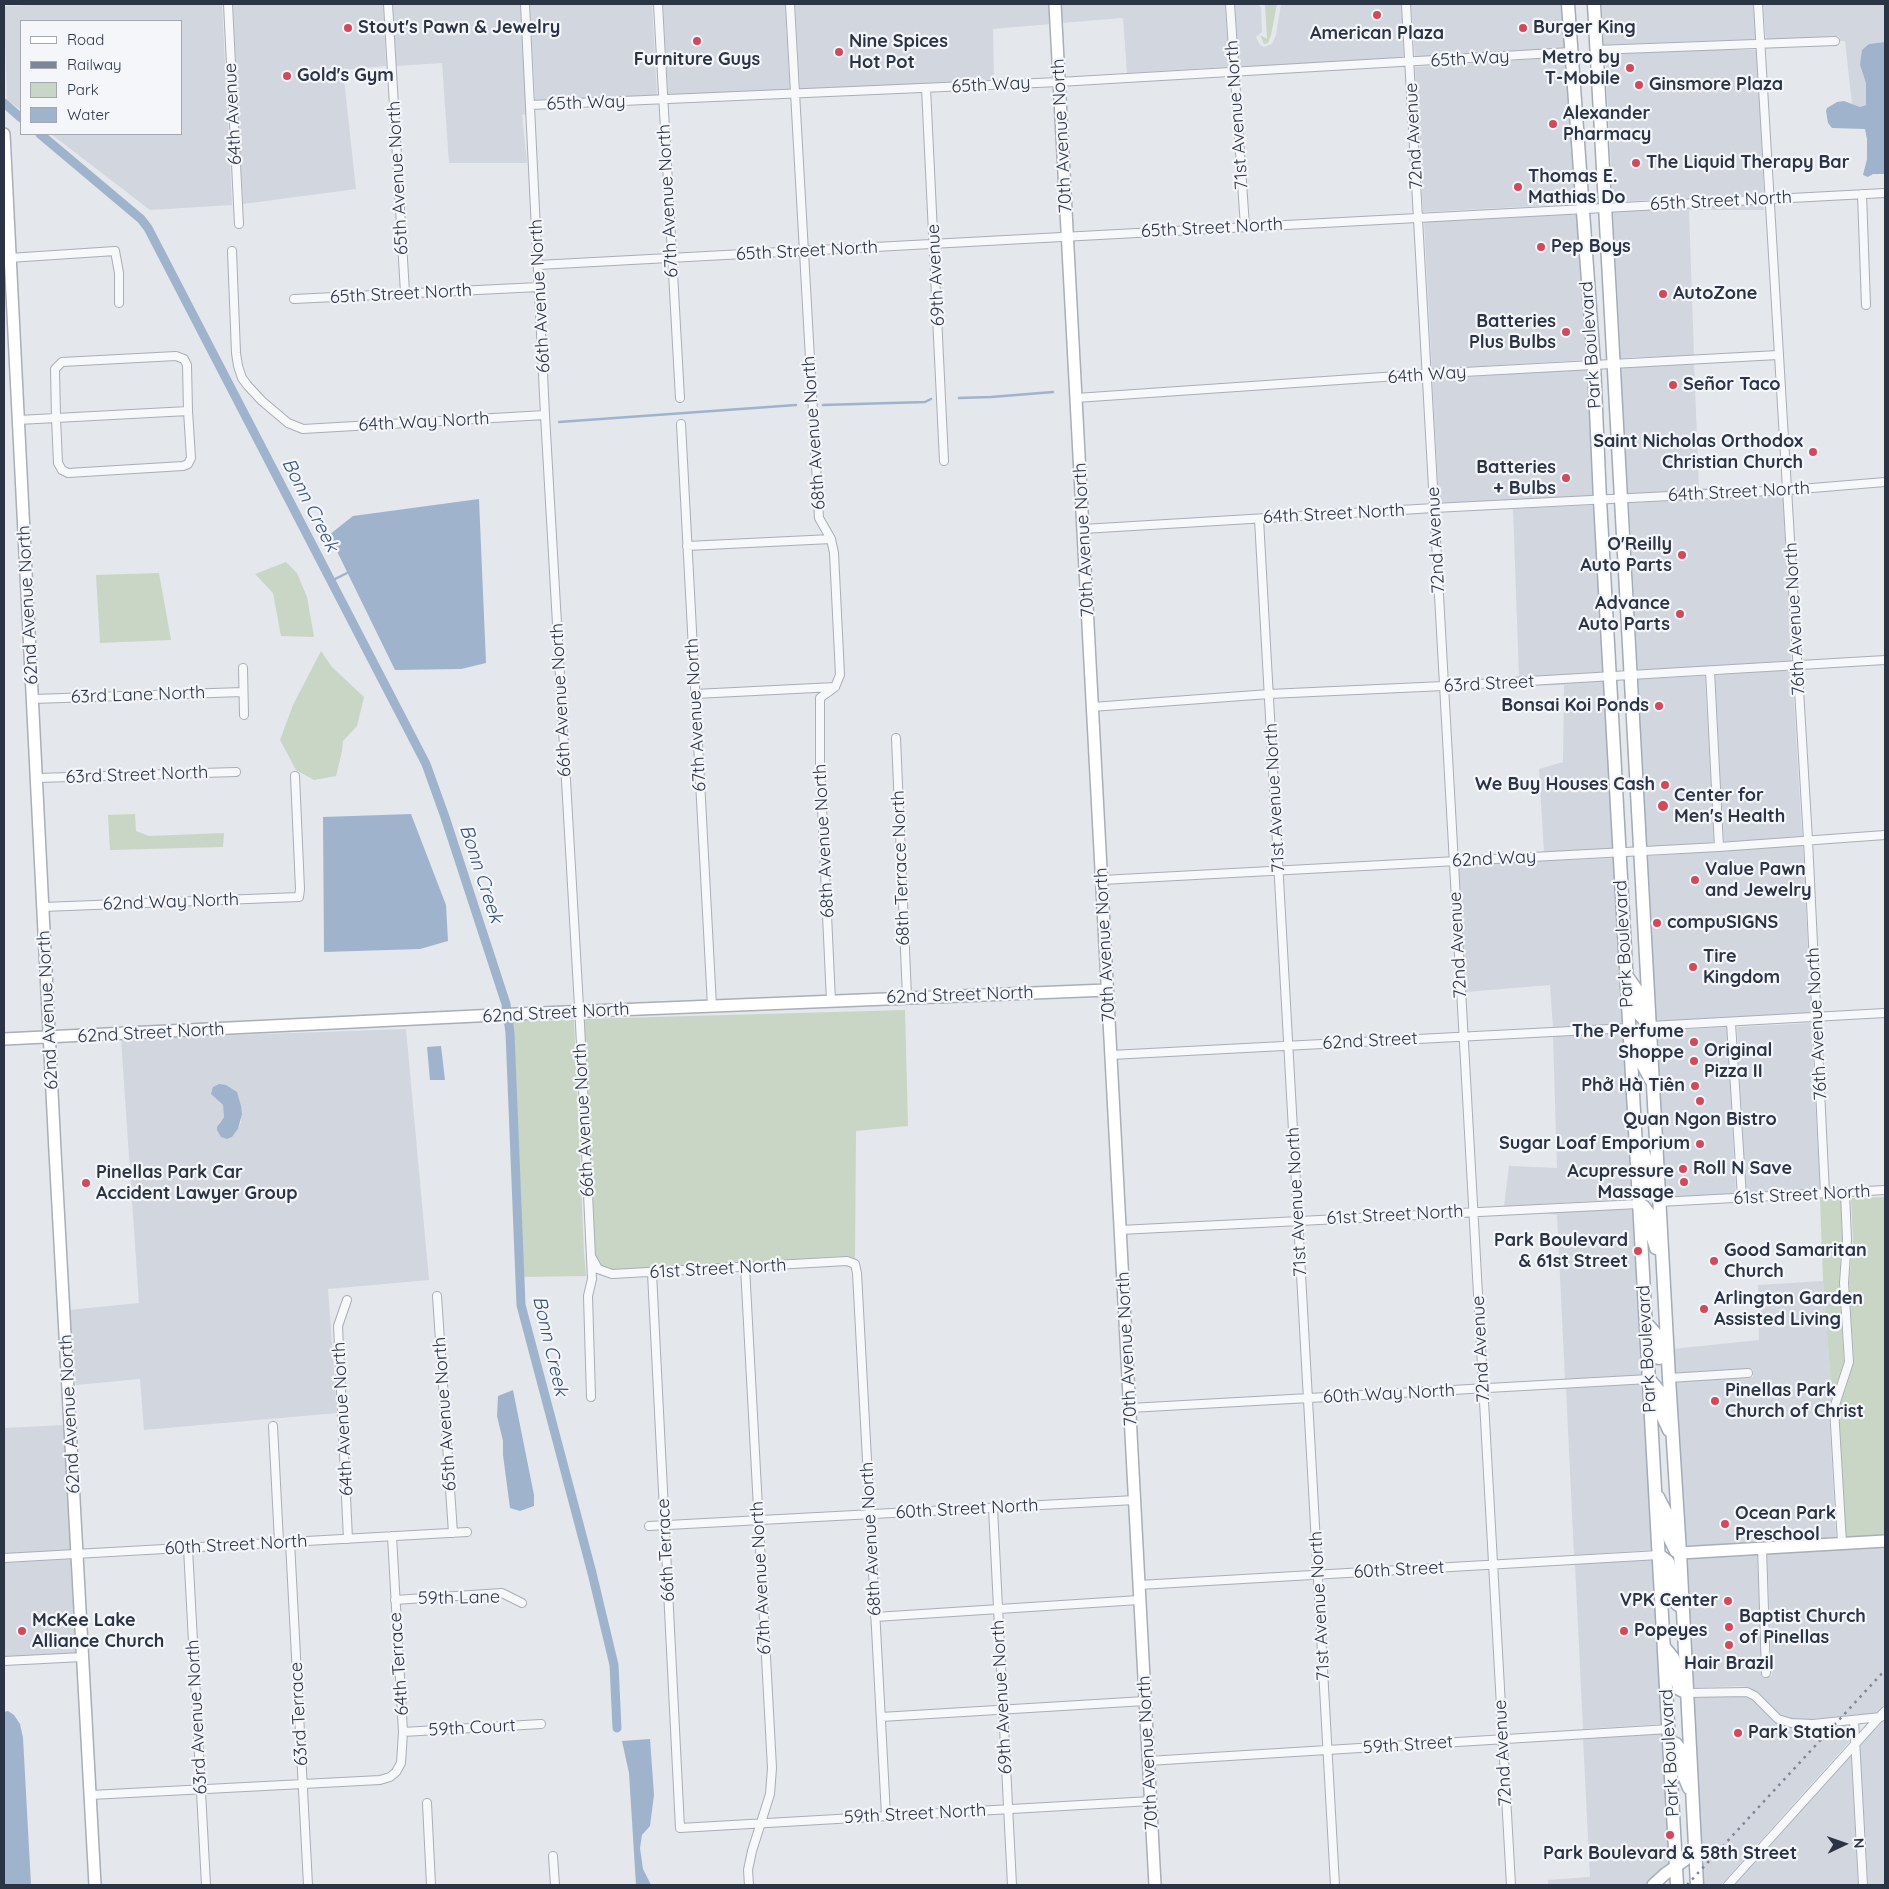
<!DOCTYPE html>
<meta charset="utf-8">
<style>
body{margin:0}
#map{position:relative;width:1889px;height:1889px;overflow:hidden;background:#e4e7ec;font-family:Quicksand,sans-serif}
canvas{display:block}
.frame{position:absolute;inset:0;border:5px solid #2b3445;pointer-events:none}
.legend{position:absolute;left:20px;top:20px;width:162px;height:115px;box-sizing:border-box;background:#f4f6f9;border:1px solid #a4a8b1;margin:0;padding:6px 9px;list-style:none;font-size:15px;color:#2b3445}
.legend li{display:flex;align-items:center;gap:10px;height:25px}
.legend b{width:25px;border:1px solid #a4a8b1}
.north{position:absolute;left:1819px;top:1819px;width:50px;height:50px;-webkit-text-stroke:4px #f4f6f9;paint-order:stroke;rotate:87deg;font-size:14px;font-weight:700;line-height:20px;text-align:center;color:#2b3445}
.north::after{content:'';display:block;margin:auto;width:18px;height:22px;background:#2b3445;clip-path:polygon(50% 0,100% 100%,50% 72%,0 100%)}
</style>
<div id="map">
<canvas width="1889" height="1889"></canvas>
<div class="frame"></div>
<ul class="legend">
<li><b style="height:6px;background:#fff"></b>Road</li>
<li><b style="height:6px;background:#7d8696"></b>Railway</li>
<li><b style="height:14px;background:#c9d6c5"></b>Park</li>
<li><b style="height:14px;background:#9fb4cc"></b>Water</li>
</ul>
<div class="north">N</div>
</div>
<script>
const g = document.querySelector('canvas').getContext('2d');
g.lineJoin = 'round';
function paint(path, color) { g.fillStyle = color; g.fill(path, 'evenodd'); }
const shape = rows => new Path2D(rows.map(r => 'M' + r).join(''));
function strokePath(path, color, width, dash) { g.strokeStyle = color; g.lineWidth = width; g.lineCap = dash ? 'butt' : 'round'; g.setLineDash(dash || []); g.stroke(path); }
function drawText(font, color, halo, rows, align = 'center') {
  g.font = font + ' Quicksand,sans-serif'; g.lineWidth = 4.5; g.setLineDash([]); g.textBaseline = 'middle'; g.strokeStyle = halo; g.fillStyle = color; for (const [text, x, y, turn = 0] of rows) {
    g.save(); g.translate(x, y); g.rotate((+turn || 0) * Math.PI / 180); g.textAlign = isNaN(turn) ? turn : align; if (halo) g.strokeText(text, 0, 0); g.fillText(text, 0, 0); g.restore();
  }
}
paint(shape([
 [56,4,222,4,232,205,150,210,51,134,181,134,181,21,21,21,21,110,7,100,4,6],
 [233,4,383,4,386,66,343,70,356,189,243,204],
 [393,4,520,4,526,114,522,115,527,163,449,163,442,63,396,66],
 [530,4,652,4,657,95,535,100],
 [663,4,785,4,790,90,668,95],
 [795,4,1050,4,1051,24,993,29,994,81,800,89],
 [1060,4,1225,4,1229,67,1127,73,1123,18,1061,23],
 [1235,4,1256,4,1261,7,1262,32,1256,37,1260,45,1264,47,1272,44,1276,35,1281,4,1401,4,1404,58,1239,67],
 [1411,4,1563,4,1565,48,1415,58],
 [1602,4,1753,4,1756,40,1703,41,1604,45],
 [1763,4,1885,4,1885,42,1869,44,1860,65,1866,83,1866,105,1860,107,1852,104,1845,41,1840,41,1839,36,1766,40],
 [1708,50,1757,50,1764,194,1613,202,1605,54],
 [1566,57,1576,204,1423,212,1415,67],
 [1764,203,1764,210,1689,210,1694,355,1621,358,1613,211],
 [1577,213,1586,360,1432,369,1424,221],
 [1694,364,1699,488,1738,488,1628,494,1621,367],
 [1587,369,1594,496,1439,503,1432,379],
 [1783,495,1791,661,1638,670,1629,503],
 [1595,505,1604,672,1519,677,1513,509],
 [1792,670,1802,836,1724,843,1715,675],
 [1705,676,1714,843,1647,847,1638,679],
 [1605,681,1614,849,1544,852,1539,769,1563,762,1564,685,1519,686],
 [1803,845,1811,1014,1656,1022,1648,856],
 [1615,858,1621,973,1619,974,1621,976,1623,1024,1553,1027,1550,985,1466,992,1459,867,1495,863],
 [1811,1023,1820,1190,1746,1193,1737,1027],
 [1727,1027,1736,1194,1665,1197,1657,1031],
 [406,1029,429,1280,328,1289,337,1413,144,1430,140,1379,76,1385,69,1310,139,1303,121,1039],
 [218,1102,241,1106,241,1122,238,1129,232,1137,227,1139,221,1137,219,1123,224,1117,224,1108,223,1105],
 [1624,1033,1630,1138,1628,1139,1630,1142,1634,1199,1504,1206,1509,1166,1557,1168,1553,1036],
 [1634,1209,1641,1321,1639,1324,1641,1325,1643,1375,1565,1379,1557,1215,1542,1213],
 [1823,1281,1832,1398,1829,1409,1836,1539,1685,1548,1675,1382,1753,1377,1753,1369,1675,1373,1673,1349,1759,1340,1758,1285],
 [1644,1384,1650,1491,1648,1492,1650,1494,1653,1550,1574,1555,1566,1388],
 [65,1425,73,1550,4,1554,4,1428],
 [1885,1545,1885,1704,1877,1713,1813,1719,1792,1719,1781,1715,1759,1693,1748,1687,1740,1686,1692,1688,1685,1557,1757,1552,1762,1677,1772,1676,1767,1551],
 [73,1559,77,1653,4,1657,4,1563],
 [1654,1559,1662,1724,1583,1729,1575,1564],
 [1740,1695,1751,1699,1774,1722,1782,1726,1814,1728,1849,1725,1850,1741,1721,1885,1702,1885,1700,1846,1702,1843,1700,1842,1697,1794,1699,1793,1697,1791,1692,1697],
 [1882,1722,1885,1722,1885,1885,1868,1885,1860,1744],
 [1663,1733,1669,1866,1661,1871,1645,1885,1548,1885,1548,1880,1590,1877,1583,1738],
 [1851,1755,1858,1885,1734,1885]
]), '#d2d6de');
paint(shape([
 [1264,4,1277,4,1271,35,1268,43,1264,44,1260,35,1267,39,1265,5],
 [286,562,297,573,307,597,314,637,281,636,273,593,255,574],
 [159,573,171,640,100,643,96,575],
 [321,651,332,667,364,697,357,726,343,741,342,751,336,776,314,780,296,770,280,740,293,705],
 [135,814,136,831,149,836,224,833,223,847,110,850,108,815],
 [905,1010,908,1126,856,1131,855,1259,847,1256,613,1270,601,1266,595,1253,584,1019],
 [574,1020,584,1252,586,1276,521,1277,512,1021],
 [1885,1197,1885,1536,1846,1538,1839,1409,1854,1362,1849,1283,1853,1239,1851,1198],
 [1820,1199,1841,1199,1842,1239,1839,1283,1844,1362,1832,1398,1823,1281]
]), '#c9d6c5');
paint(shape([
 [1885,42,1885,174,1873,174,1868,177,1863,175,1867,159,1867,139,1865,129,1832,128,1828,123,1826,111,1827,108,1837,102,1844,101,1860,107,1866,105,1866,83,1860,65,1862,50,1869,44],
 [479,499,486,663,461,669,395,670,329,535,353,516],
 [411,814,446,905,448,941,420,949,324,952,323,817],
 [441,1046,445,1080,430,1080,427,1047],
 [219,1084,226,1085,237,1092,241,1106,242,1114,238,1129,232,1137,227,1139,221,1137,217,1130,217,1127,224,1117,223,1105,211,1094,213,1087],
 [513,1390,534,1495,534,1506,520,1511,510,1508,503,1455,503,1441,497,1416,498,1396],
 [8,1711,14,1715,20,1724,23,1738,31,1885,4,1885,4,1712],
 [650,1739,654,1795,650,1826,642,1835,640,1848,643,1869,651,1885,636,1885,629,1773,622,1741]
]), '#9fb4cc');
strokePath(shape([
 [959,398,991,397,1053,392],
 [823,405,925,402,931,399],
 [559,422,796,405],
 [331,581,349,572]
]), '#9fb4cc', 2.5);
strokePath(shape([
 [4,103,21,118],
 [40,134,141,219,148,228,426,764,445,817,506,1004,510,1033,521,1305,592,1573,614,1665,617,1728]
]), '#9fb4cc', 9);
const street = shape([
 [228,4,239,224],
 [388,4,405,293],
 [525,4,545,415,580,1024,592,1279,588,1296,591,1397],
 [658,4,680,398],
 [790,4,819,518,831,539,834,553,840,675,835,687,820,698,820,764,831,1001],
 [1230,4,1245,227],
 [1406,4,1511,1885],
 [1758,4,1808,840,1825,1194],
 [1596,50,1835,41],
 [926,88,944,461],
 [530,105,1059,82,1571,52],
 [1862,194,1866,305],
 [232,251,236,353,238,366,242,378,248,386,262,401,288,423,303,429,545,415],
 [9,258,115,251,119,273,119,303],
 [538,265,1885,193],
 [294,299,539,287],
 [1076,398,1427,374,1778,355],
 [18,420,56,418,188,411,187,365,184,359,176,356,62,362,55,369,56,418,58,463,62,470,68,473,183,466,188,464,191,458,188,411],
 [681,424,712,1006],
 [1259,519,1335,1885],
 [1083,529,1434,508,1788,490,1885,482],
 [687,546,831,539],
 [243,668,244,715],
 [1710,671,1719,847],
 [695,694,835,687],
 [33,699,243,692],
 [1092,707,1269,694,1444,686,1885,660],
 [896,738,907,997],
 [37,778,236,772],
 [1102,880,1719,847,1885,835],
 [43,907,299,897,300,889,295,776],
 [1731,1023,1742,1198],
 [1650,1026,1885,1013],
 [1111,1055,1629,1028],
 [1659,1202,1885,1190],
 [1120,1230,1639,1204],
 [592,1258,598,1269,612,1274,847,1261,855,1264,857,1273,886,1815],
 [745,1267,772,1768,770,1794,752,1851,748,1870,749,1885],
 [652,1273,680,1828,1151,1801],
 [437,1296,453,1533],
 [347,1300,338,1326,348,1539],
 [1669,1378,1748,1373],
 [1130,1408,1649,1379],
 [273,1426,279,1542],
 [993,1508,1012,1885],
 [649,1526,1135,1500],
 [290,1542,308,1885],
 [1842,1543,1834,1408,1849,1362,1844,1283,1847,1239,1845,1193],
 [1762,1547,1766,1673],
 [188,1548,206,1885],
 [4,1558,467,1532],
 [1139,1585,1659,1555],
 [395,1600,502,1593,522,1603],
 [875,1617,1139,1600],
 [4,1661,83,1657],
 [1687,1693,1747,1692,1755,1696,1778,1719,1791,1723,1813,1724,1881,1717],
 [881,1717,1145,1701],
 [1854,1720,1863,1885],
 [403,1732,541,1724],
 [1148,1761,1669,1729],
 [91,1795,380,1780,390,1777,396,1772,401,1763,403,1732,392,1536],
 [427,1803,431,1885],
 [553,1856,555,1885],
 [1728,1885,1885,1711]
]);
const secondary = shape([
 [1055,4,1155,1885],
 [4,134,55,1151,95,1885],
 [4,1039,517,1014,1107,990],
 [1680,1553,1885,1541],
 [1653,1885,1665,1874,1685,1860,1695,1845]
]);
const primary = shape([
 [1568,4,1594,364,1600,500,1677,1885],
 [1594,4,1669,1378,1680,1553,1697,1885],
 [1626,975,1638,992,1640,1015,1650,1026],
 [1629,1028,1639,1040,1642,1063,1651,1080],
 [1638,1142,1643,1151,1648,1168,1650,1187],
 [1639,1204,1644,1207,1650,1215,1653,1238,1656,1248],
 [1646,1323,1655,1333,1658,1343,1659,1358],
 [1649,1379,1659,1391,1663,1417,1669,1430],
 [1658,1497,1666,1513,1670,1539,1676,1551,1680,1553],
 [1659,1555,1668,1562,1673,1595,1677,1604,1680,1606],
 [1664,1647,1673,1658,1679,1689,1687,1693],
 [1669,1742,1676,1744,1679,1748,1682,1771,1689,1788]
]);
strokePath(street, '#a9aeb7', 10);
strokePath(secondary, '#a9aeb7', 14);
strokePath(primary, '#a3abb8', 15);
strokePath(street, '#f7f8fa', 8);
strokePath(secondary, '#fff', 11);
strokePath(primary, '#fff', 12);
strokePath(shape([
 [1687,1885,1885,1670]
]), '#7d8696', 2.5, [2.5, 5]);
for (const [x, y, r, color] of [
 [1377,15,5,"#d1495b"],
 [348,28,5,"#d1495b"],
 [1523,28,5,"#d1495b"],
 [697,41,5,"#d1495b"],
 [839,52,5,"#d1495b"],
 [1630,68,5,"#d1495b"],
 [287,76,5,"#d1495b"],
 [1639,85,5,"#d1495b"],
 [1553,124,5,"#d1495b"],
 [1636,163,5,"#d1495b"],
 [1518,187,5,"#d1495b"],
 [1541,247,5,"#d1495b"],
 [1663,294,5,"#d1495b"],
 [1566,332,5,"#d1495b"],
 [1673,385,5,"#d1495b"],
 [1813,452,5,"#d1495b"],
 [1566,478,5,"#d1495b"],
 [1682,555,5,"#d1495b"],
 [1680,614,5,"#d1495b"],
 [1659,706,5,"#d1495b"],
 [1665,785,5,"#d1495b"],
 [1663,806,6,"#d1495b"],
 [1695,880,5,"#d1495b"],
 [1657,923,5,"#d1495b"],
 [1693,967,5,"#d1495b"],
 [1694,1042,5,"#d1495b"],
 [1694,1061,5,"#d1495b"],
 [1695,1086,5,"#d1495b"],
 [1700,1101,5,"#d1495b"],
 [1700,1144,5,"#d1495b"],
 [1683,1169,5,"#d1495b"],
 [1684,1182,5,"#d1495b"],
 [86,1183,5,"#d1495b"],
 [1638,1251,5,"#d1495b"],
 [1714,1261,5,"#d1495b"],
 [1704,1309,5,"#d1495b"],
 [1715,1401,5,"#d1495b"],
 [1725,1524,5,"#d1495b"],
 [1728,1601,5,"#d1495b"],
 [1729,1627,5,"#d1495b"],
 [22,1631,5,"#d1495b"],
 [1624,1631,5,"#d1495b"],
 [1729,1645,5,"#d1495b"],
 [1738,1733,5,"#d1495b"],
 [1670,1835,5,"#d1495b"]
]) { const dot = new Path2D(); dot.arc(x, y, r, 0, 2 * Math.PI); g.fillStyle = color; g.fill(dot); strokePath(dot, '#f4f6f9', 2); }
drawText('bold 18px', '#2b3445', '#f4f6f9', [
 ["Stout's Pawn & Jewelry",358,28],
 ["Burger King",1533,28],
 ["American Plaza",1377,34,"center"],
 ["Nine Spices",849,42],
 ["Hot Pot",849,63],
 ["Metro by",1620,58,"right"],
 ["T-Mobile",1620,79,"right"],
 ["Furniture Guys",697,60,"center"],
 ["Gold's Gym",297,76],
 ["Ginsmore Plaza",1649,85],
 ["Alexander",1563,114],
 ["Pharmacy",1563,135],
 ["The Liquid Therapy Bar",1646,163],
 ["Thomas E.",1528,177],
 ["Mathias Do",1528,198],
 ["Pep Boys",1551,247],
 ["AutoZone",1673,294],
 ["Batteries",1556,322,"right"],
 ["Plus Bulbs",1556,343,"right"],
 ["Señor Taco",1683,385],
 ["Saint Nicholas Orthodox",1803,442,"right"],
 ["Christian Church",1803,463,"right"],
 ["Batteries",1556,468,"right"],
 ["+ Bulbs",1556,489,"right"],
 ["O'Reilly",1672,545,"right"],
 ["Auto Parts",1672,566,"right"],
 ["Advance",1670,604,"right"],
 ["Auto Parts",1670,625,"right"],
 ["Bonsai Koi Ponds",1649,706,"right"],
 ["We Buy Houses Cash",1655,785,"right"],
 ["Center for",1674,796],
 ["Men's Health",1674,817],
 ["Value Pawn",1705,870],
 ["and Jewelry",1705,891],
 ["compuSIGNS",1667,923],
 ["Tire",1703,957],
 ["Kingdom",1703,978],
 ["The Perfume",1684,1032,"right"],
 ["Shoppe",1684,1053,"right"],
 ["Original",1704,1051],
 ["Pizza II",1704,1072],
 ["Phở Hà Tiên",1685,1086,"right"],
 ["Quan Ngon Bistro",1700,1120,"center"],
 ["Sugar Loaf Emporium",1690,1144,"right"],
 ["Roll N Save",1693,1169],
 ["Acupressure",1674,1172,"right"],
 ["Massage",1674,1193,"right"],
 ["Pinellas Park Car",96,1173],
 ["Accident Lawyer Group",96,1194],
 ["Park Boulevard",1628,1241,"right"],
 ["& 61st Street",1628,1262,"right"],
 ["Good Samaritan",1724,1251],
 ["Church",1724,1272],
 ["Arlington Garden",1714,1299],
 ["Assisted Living",1714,1320],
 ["Pinellas Park",1725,1391],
 ["Church of Christ",1725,1412],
 ["Ocean Park",1735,1514],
 ["Preschool",1735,1535],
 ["VPK Center",1718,1601,"right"],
 ["Baptist Church",1739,1617],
 ["of Pinellas",1739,1638],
 ["McKee Lake",32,1621],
 ["Alliance Church",32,1642],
 ["Popeyes",1634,1631],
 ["Hair Brazil",1729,1664,"center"],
 ["Park Station",1748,1733],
 ["Park Boulevard & 58th Street",1670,1854,"center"]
], 'left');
drawText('18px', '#2b3445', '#f4f6f9', [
 ["65th Way",1470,59,-3],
 ["65th Way",991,85,-3],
 ["65th Way",586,103,-2],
 ["64th Avenue",233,114,-93],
 ["71st Avenue North",1237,115,-94],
 ["70th Avenue North",1062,136,-93],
 ["72nd Avenue",1414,136,-93],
 ["65th Avenue North",398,178,-93],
 ["67th Avenue North",668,201,-93],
 ["65th Street North",1721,201,-3],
 ["65th Street North",1212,228,-3],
 ["65th Street North",807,251,-3],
 ["69th Avenue",936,275,-93],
 ["65th Street North",401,294,-3],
 ["66th Avenue North",540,296,-93],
 ["Park Boulevard",1591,345,-94],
 ["64th Way",1427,375,-4],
 ["64th Way North",424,422,-3],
 ["68th Avenue North",814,433,-94],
 ["64th Street North",1739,492,-3],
 ["64th Street North",1334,514,-3],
 ["70th Avenue North",1084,540,-93],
 ["72nd Avenue",1436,540,-93],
 ["62nd Avenue North",28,605,-93],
 ["76th Avenue North",1795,619,-93],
 ["63rd Street",1489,684,-3],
 ["63rd Lane North",138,695,-2],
 ["66th Avenue North",561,700,-93],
 ["67th Avenue North",696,715,-93],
 ["63rd Street North",137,775,-2],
 ["71st Avenue North",1275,798,-93],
 ["68th Avenue North",824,841,-93],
 ["62nd Way",1494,859,-3],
 ["68th Terrace North",901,868,-92],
 ["62nd Way North",171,902,-2],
 ["Park Boulevard",1624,944,-93],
 ["70th Avenue North",1105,945,-93],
 ["72nd Avenue",1458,945,-93],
 ["62nd Street North",960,995,-2],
 ["62nd Avenue North",48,1010,-93],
 ["62nd Street North",556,1013,-3],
 ["76th Avenue North",1817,1024,-93],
 ["62nd Street North",151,1033,-3],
 ["62nd Street",1370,1041,-3],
 ["66th Avenue North",584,1120,-93],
 ["61st Street North",1802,1195,-3],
 ["71st Avenue North",1297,1202,-93],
 ["61st Street North",1395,1215,-3],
 ["61st Street North",718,1269,-3],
 ["70th Avenue North",1127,1349,-93],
 ["72nd Avenue",1481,1349,-93],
 ["Park Boulevard",1647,1349,-93],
 ["60th Way North",1389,1394,-3],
 ["62nd Avenue North",70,1414,-93],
 ["65th Avenue North",445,1414,-94],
 ["64th Avenue North",343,1419,-93],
 ["60th Street North",967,1509,-3],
 ["68th Avenue North",871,1539,-93],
 ["60th Street North",236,1545,-3],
 ["66th Terrace",666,1550,-93],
 ["60th Street",1399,1570,-3],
 ["67th Avenue North",761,1578,-93],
 ["59th Lane",459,1598,-1],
 ["71st Avenue North",1320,1606,-93],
 ["64th Terrace",399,1664,-94],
 ["69th Avenue North",1002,1697,-93],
 ["63rd Terrace",299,1714,-93],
 ["63rd Avenue North",197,1717,-93],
 ["59th Court",472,1728,-3],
 ["59th Street",1408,1745,-4],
 ["70th Avenue North",1148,1753,-93],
 ["72nd Avenue",1503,1753,-93],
 ["Park Boulevard",1670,1753,-93],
 ["59th Street North",915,1814,-3]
]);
drawText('italic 19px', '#34527a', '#f4f6f9', [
 ["Bonn Creek",310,505,63],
 ["Bonn Creek",481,874,72],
 ["Bonn Creek",550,1346,77]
]);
</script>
